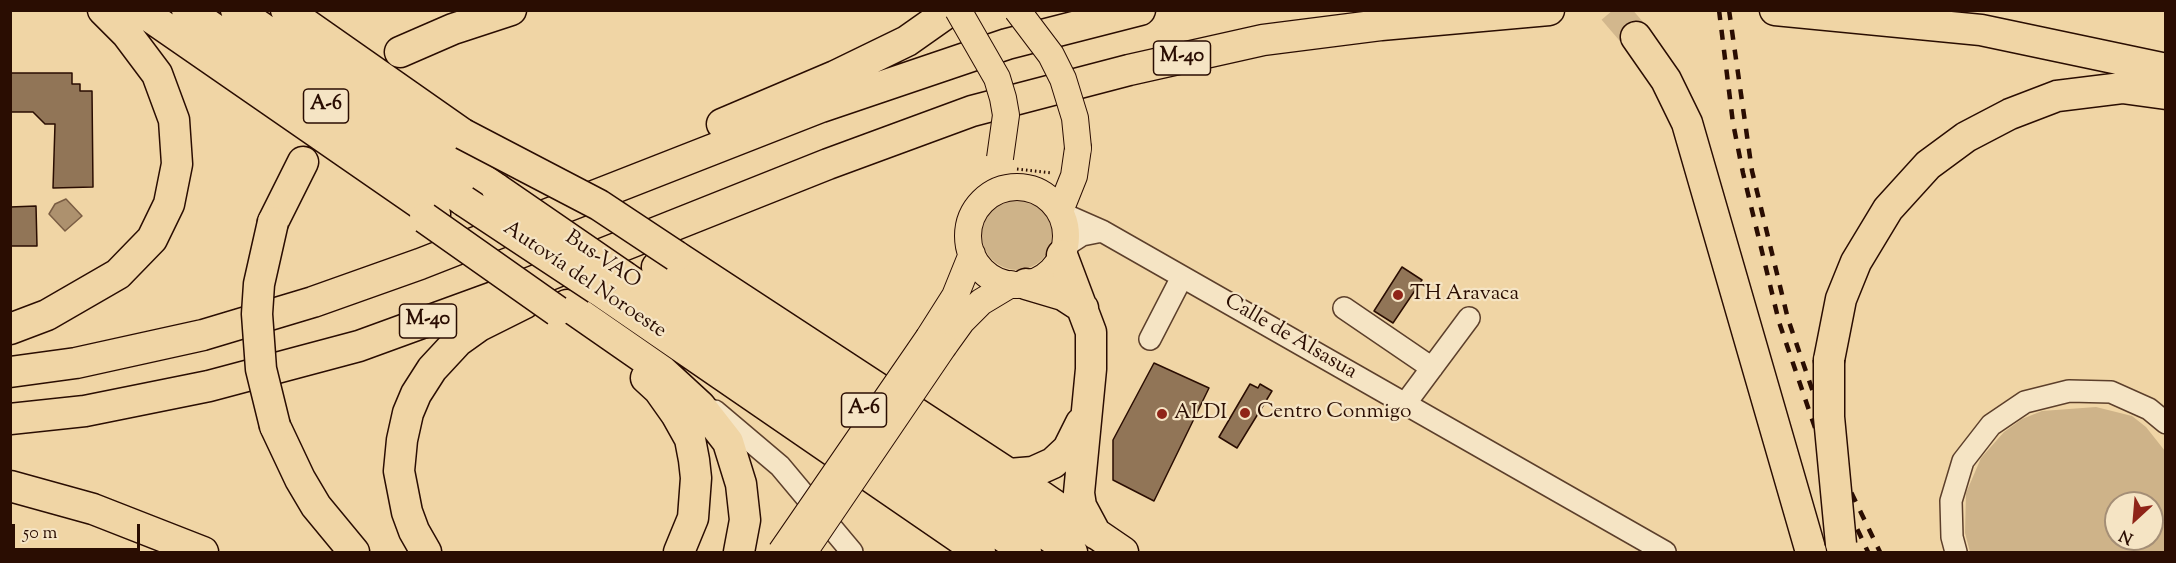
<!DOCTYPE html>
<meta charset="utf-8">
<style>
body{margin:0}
#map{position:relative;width:2176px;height:563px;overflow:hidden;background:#f0d5a5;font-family:"Sorts Mill Goudy",serif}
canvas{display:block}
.frame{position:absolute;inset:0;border:12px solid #2a0d02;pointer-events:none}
.north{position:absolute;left:2104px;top:491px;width:60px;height:60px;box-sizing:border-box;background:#f5e4c4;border:2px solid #a48e76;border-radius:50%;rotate:206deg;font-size:16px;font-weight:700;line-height:24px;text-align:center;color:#2a0d02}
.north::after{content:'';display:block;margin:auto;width:21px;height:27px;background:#8f2418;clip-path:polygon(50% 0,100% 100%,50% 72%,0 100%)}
.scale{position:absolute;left:12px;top:524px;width:128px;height:27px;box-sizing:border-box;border:3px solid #2a0d02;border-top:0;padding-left:8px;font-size:18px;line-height:21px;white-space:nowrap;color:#2a0d02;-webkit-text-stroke:4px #f5e4c4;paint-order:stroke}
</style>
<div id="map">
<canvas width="2176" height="563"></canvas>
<div class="frame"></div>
<div class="north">N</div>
<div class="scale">50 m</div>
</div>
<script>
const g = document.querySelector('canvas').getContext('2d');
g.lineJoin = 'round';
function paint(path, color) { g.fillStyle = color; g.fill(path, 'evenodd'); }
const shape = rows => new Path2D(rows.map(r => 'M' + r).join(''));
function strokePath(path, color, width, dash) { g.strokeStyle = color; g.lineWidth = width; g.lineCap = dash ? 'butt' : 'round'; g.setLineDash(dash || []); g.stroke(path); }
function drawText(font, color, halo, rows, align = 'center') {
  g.font = font + ' "Sorts Mill Goudy",serif'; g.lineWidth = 4.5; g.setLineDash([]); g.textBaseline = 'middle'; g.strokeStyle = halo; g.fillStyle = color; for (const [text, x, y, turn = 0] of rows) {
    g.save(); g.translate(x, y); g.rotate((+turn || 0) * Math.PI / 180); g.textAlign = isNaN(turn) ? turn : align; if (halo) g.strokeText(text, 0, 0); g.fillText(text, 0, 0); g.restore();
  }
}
paint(shape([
 '982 235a35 35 0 1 1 70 0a35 35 0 1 1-70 0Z',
 [2096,407,2132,416,2146,427,2165,451,2165,552,1970,552,1965,533,1966,493,1981,458,2004,432,2022,419,2042,411],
 [2116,503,2152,503,2152,539,2116,539]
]), '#ceb389');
const water = shape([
 [66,199,82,216,65,231,49,214,55,204,66,199]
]);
paint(water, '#ad916e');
strokePath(water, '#795c43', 1.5);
const building = shape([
 [10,73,72,73,72,84,80,84,80,91,92,91,93,187,53,188,55,124,45,124,33,112,10,112,10,73],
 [36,206,37,246,10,246,10,207,36,206],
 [1402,267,1422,280,1393,323,1374,311,1402,267],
 [1154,363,1209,388,1154,501,1113,480,1113,440,1154,363],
 [1250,384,1258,388,1260,384,1272,391,1237,448,1219,437,1250,384]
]);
paint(building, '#917557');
strokePath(building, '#2a0d02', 1.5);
strokePath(shape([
 [1613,10,1636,37]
]), '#d2b78d', 30, [30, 15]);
const minor = shape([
 [1061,213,1102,231,1665,552],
 [1065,246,1082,235,1102,231],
 [1344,308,1432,368],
 [1150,339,1182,277],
 [1405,404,1469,318],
 [715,411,780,466,852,552],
 [1956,552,1952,537,1951,501,1963,461,1991,425,2025,402,2069,391,2111,392,2149,409,2166,423]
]);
const major = shape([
 '968 236a49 49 0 1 1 98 0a49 49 0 1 1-98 0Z',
 [1060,211,1074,176,1078,148],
 [929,337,955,296,972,254],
 [944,346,962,321,981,302,1011,284]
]);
const highway = shape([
 [140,10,435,214],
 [187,10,464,201],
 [236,10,497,189],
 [286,10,463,134],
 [1775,10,1981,30,2166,69],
 [1636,37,1666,80,1687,123,1811,552],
 [400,52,453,29,511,10],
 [722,124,835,76,907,41,951,10],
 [273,222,303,162],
 [1062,255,1091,332,1091,369,1079,493,1081,506,1096,534],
 [676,256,1009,474,1123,552],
 [657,267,1072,552],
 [625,277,1026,552],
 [1026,284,1063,295,1083,308],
 [597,289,980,552],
 [567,305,662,371,700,406,728,442,741,484,745,520,739,552],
 [10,329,47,315,118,274,152,239,169,204,177,164,174,120,157,74,127,34,103,10],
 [1829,360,1841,299,1856,262,1888,209,1928,165,1966,137,2010,114,2057,96,2122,88,2166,94],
 [10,372,76,363,203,335,313,302,420,264,821,107,1007,44,1140,10],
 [646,378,659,390,676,414,690,439,694,460,696,478,693,518,679,552],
 [10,419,85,411,209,386,359,346,499,295,828,164,972,111,1129,70,1263,40,1381,25,1549,10],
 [275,426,300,479,316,506,354,552],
 [1009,474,1033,472,1053,463,1068,449,1081,423],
 [10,486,93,509,203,552],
 [426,552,414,531,407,512,399,471,402,440,408,413,416,394,432,369,458,341,479,326,525,303]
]);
strokePath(minor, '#5c3f2b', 24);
strokePath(major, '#2a0d02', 28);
strokePath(highway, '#2a0d02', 33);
strokePath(shape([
 [1017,169,1052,173]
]), '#2a0d02', 3, [1.5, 3]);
strokePath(minor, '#f5e4c4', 21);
strokePath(major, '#f0d5a5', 26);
strokePath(highway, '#f0d5a5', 30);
strokePath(shape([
 [1719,10,1733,123,1743,173,1779,322,1829,469,1868,552],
 [1729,10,1752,171,1788,319,1838,465,1880,552]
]), '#2a0d02', 4.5, [10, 10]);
const majorBridge = shape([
 [958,10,997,78,1003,98,1006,115,1000,158],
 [1017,10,1051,55,1063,79,1075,118,1078,148],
 [781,552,929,337],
 [804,552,944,346]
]);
const highwayBridge = shape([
 [463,134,599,205,676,256],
 [497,189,625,277],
 [464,201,597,289],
 [425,218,557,311],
 [273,222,259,284,257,314,261,369,275,426],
 [1829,360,1829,417,1841,544]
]);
strokePath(majorBridge, '#2a0d02', 28, []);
strokePath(highwayBridge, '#2a0d02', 33, []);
strokePath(majorBridge, '#f0d5a5', 26);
strokePath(highwayBridge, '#f0d5a5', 30);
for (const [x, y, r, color] of [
 [1398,295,6,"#8f2418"],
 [1245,413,6,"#8f2418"],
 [1162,414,6,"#8f2418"]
]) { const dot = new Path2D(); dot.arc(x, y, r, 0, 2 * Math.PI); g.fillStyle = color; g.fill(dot); strokePath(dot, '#f5e4c4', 2); }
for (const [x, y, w] of [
 [1182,58,57],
 [326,106,45],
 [428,321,57],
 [864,410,45]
]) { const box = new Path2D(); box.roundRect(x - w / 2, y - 17, w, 34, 4.5); g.fillStyle = '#f5e4c4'; g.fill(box); strokePath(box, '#2a0d02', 1.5); }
drawText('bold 20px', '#2a0d02', null, [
 ["M-40",1182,58],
 ["A-6",326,106],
 ["M-40",428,321],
 ["A-6",864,410]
]);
drawText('21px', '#2a0d02', '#f5e4c4', [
 ["Bus-VAO",602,261,34],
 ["Autovía del Noroeste",584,281,34],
 ["Calle de Alsasua",1290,338,30]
]);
drawText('21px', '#2a0d02', '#f5e4c4', [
 ["TH Aravaca",1410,295],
 ["Centro Conmigo",1257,413],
 ["ALDI",1174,414]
], 'left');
</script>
